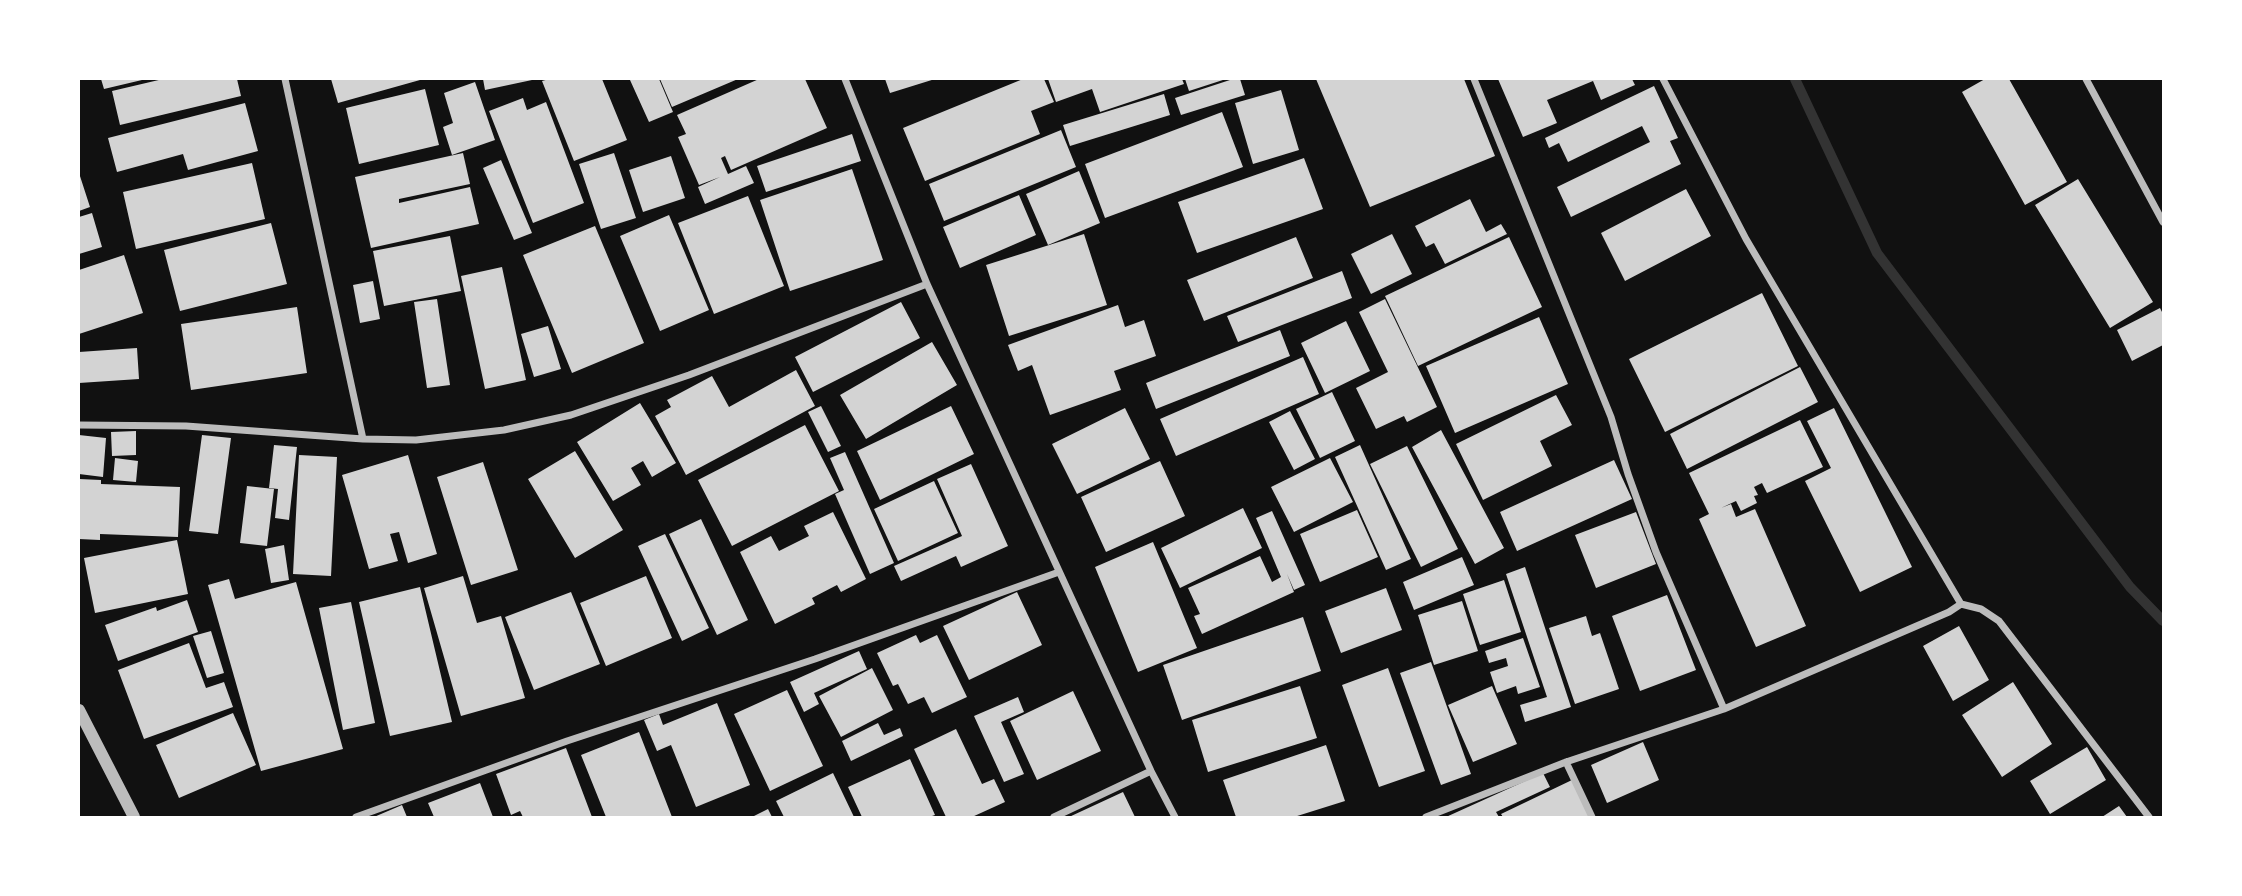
<!DOCTYPE html>
<style>
body{margin:0}
#map{position:relative;width:2242px;height:896px;overflow:hidden;background:#111;font-family:Raleway,sans-serif}
canvas{display:block}
.frame{position:absolute;inset:0;border:80px solid #fff;pointer-events:none}
</style>
<div id="map">
<canvas width="2242" height="896"></canvas>
<div class="frame"></div>
</div>
<script>
const g = document.querySelector('canvas').getContext('2d');
g.lineJoin = 'round';
const shape = rows => new Path2D(rows.map(r => 'M' + r).join(''));
function strokePath(path, color, width, dash) { g.strokeStyle = color; g.lineWidth = width; g.lineCap = dash ? 'butt' : 'round'; g.setLineDash(dash || []); g.stroke(path); }
function paint(path, color) { g.fillStyle = color; g.fill(path, 'evenodd'); }
strokePath(shape([
 [1795,79,1877,253,2130,587,2163,621]
]), '#333', 10);
paint(shape([
 [101,79,142,79,142,80,104,89],
 [163,79,237,79,241,96,120,125,112,91],
 [331,79,420,79,420,80,338,103],
 [483,79,532,79,532,80,485,90],
 [549,79,602,79,627,140,574,161,542,81],
 [659,79,673,112,649,122,630,80],
 [660,79,738,79,672,107],
 [759,79,805,79,827,128,731,170,725,156,721,158,728,174,746,166,754,183,705,204,698,187,720,177,699,185,678,137,686,134,677,115],
 [885,79,935,79,890,93],
 [1023,79,1044,79,1054,102,1031,111,1040,134,925,181,903,128],
 [1048,79,1182,79,1184,84,1100,112,1092,89,1056,102],
 [1185,79,1226,79,1189,91],
 [1233,79,1240,79,1245,95,1181,115,1175,98],
 [1316,79,1464,79,1495,156,1370,207],
 [1498,79,1632,79,1635,85,1601,100,1593,81,1547,100,1557,123,1523,137],
 [1985,79,2009,79,2067,182,2025,205,1962,92],
 [475,82,495,140,452,155,443,127,453,123,444,93],
 [1654,86,1678,138,1670,141,1681,164,1571,217,1557,187,1650,142,1642,126,1568,162,1559,143,1549,148,1545,138],
 [425,89,439,145,359,164,346,108],
 [1281,90,1299,150,1253,164,1235,103],
 [1164,94,1170,115,1070,146,1063,125],
 [523,98,527,110,546,102,584,203,533,223,489,111],
 [245,103,258,151,188,170,183,154,117,172,108,138],
 [1222,112,1243,167,1105,218,1085,164],
 [1061,130,1076,167,944,221,929,184],
 [852,134,861,161,766,192,757,166],
 [463,153,470,184,399,199,399,203,470,187,479,224,371,248,355,177],
 [614,153,636,218,601,229,579,164],
 [671,156,685,198,643,212,629,170],
 [1304,158,1323,209,1197,253,1178,202],
 [501,160,532,233,514,240,483,168],
 [252,163,265,219,136,249,123,192],
 [852,169,883,260,790,291,760,200],
 [1079,171,1100,223,1048,245,1026,194],
 [79,173,90,207,79,211],
 [2078,179,2153,302,2110,328,2035,205],
 [1686,189,1711,236,1625,281,1601,233],
 [1019,195,1036,235,960,268,943,227],
 [748,196,784,286,714,314,678,223],
 [1470,199,1486,232,1501,224,1507,234,1445,264,1434,243,1426,247,1415,226],
 [92,213,102,247,79,254,79,217],
 [669,215,709,310,660,331,620,236],
 [271,223,287,284,180,311,164,250],
 [595,226,644,343,572,373,523,255],
 [1084,234,1107,305,1009,336,986,265],
 [1392,234,1412,274,1371,294,1351,254],
 [450,236,461,291,384,306,373,251],
 [1296,237,1313,278,1204,321,1187,280],
 [1509,237,1542,307,1418,366,1385,296],
 [124,255,143,313,79,334,79,270],
 [502,267,526,380,485,389,461,276],
 [1342,271,1352,298,1238,342,1227,316],
 [373,281,380,319,360,323,353,285],
 [1762,293,1798,366,1665,432,1629,359],
 [437,299,450,385,427,388,414,302],
 [1385,299,1437,407,1407,422,1404,416,1376,429,1356,388,1388,372,1359,312],
 [901,302,920,338,813,392,795,357],
 [1118,305,1125,327,1144,320,1156,356,1114,371,1121,390,1050,415,1032,365,1018,371,1008,345],
 [297,307,307,373,191,390,181,324],
 [2160,308,2163,314,2163,345,2132,361,2117,330],
 [1539,317,1568,384,1455,433,1426,366],
 [1346,321,1370,371,1325,393,1301,343],
 [548,326,561,369,534,377,521,334],
 [1280,330,1290,356,1156,409,1146,383],
 [932,342,957,385,866,439,840,395],
 [137,348,139,379,79,383,79,352],
 [1303,357,1319,394,1176,456,1160,419],
 [1800,367,1818,402,1687,469,1670,434],
 [796,370,815,406,686,475,655,416,671,407,667,400,712,376,729,407],
 [1332,392,1355,441,1320,458,1296,409],
 [1556,395,1572,425,1540,441,1552,466,1483,500,1456,444],
 [640,403,676,463,652,477,643,461,631,468,641,485,613,501,577,442],
 [821,406,841,446,828,452,808,412],
 [951,406,974,454,880,500,857,451],
 [1125,408,1150,459,1077,494,1052,444],
 [1834,408,1912,567,1860,592,1805,481,1831,468,1807,421],
 [1290,411,1315,459,1294,470,1269,422],
 [1800,420,1823,467,1767,493,1762,483,1754,487,1758,495,1754,496,1757,503,1741,511,1736,501,1721,508,1731,504,1736,517,1755,509,1806,626,1756,647,1699,519,1709,514,1689,473],
 [805,425,839,491,732,546,698,480],
 [1441,430,1504,548,1475,564,1412,447],
 [136,431,136,455,112,456,111,432],
 [79,435,106,438,103,477,79,474],
 [202,435,231,438,218,534,189,531],
 [274,445,297,447,289,520,275,518,278,489,269,488],
 [1360,445,1411,559,1386,570,1335,457],
 [1407,446,1458,549,1421,567,1370,464],
 [575,451,623,530,575,558,528,479],
 [845,452,894,563,870,574,835,494,844,490,830,458],
 [299,455,337,457,331,576,293,574],
 [408,455,437,554,408,563,399,532,390,534,398,561,369,569,342,475],
 [115,458,138,461,136,482,113,480],
 [1330,458,1353,502,1294,532,1271,487],
 [1614,460,1632,499,1517,551,1500,512],
 [1160,461,1185,516,1106,552,1081,497],
 [483,462,518,570,471,585,437,477],
 [971,464,1008,546,961,567,956,556,901,581,894,566,962,536,937,479],
 [79,479,101,480,101,484,180,487,178,537,100,534,100,540,79,539],
 [934,481,958,533,898,561,874,509],
 [247,486,274,489,267,546,240,543],
 [1243,508,1262,548,1180,588,1161,548],
 [1357,510,1378,557,1320,582,1300,534],
 [1272,511,1305,585,1294,590,1287,574,1294,592,1202,634,1194,616,1200,614,1188,588,1260,556,1272,582,1281,577,1256,518],
 [833,512,866,579,841,592,837,585,812,598,815,604,775,624,740,552,771,536,779,551,809,536,804,526],
 [1636,512,1656,564,1596,588,1575,535],
 [701,519,748,620,717,635,669,534],
 [665,534,709,628,682,641,638,546],
 [177,540,188,594,95,613,84,558],
 [1153,542,1197,648,1138,672,1095,567],
 [284,545,289,580,271,583,265,549],
 [1462,557,1474,585,1414,610,1403,582],
 [1525,567,1571,707,1525,722,1520,705,1547,697,1506,574],
 [463,576,477,623,501,616,525,698,461,716,424,588],
 [646,576,672,638,606,666,580,603],
 [229,579,235,599,296,582,343,749,261,771,208,585],
 [1504,580,1521,632,1480,645,1463,594],
 [420,587,452,722,390,736,359,602],
 [1386,588,1402,630,1341,653,1325,611],
 [571,592,600,664,534,690,505,617],
 [1017,592,1042,645,969,680,943,626],
 [1667,595,1696,670,1640,691,1612,616],
 [187,600,198,632,118,661,105,625,156,607,157,611],
 [1462,601,1478,651,1434,665,1418,615],
 [351,602,375,723,343,730,319,608],
 [1586,616,1592,636,1600,633,1619,689,1575,704,1549,628],
 [1303,617,1321,671,1182,720,1163,665],
 [1959,626,1989,680,1953,701,1923,646],
 [211,631,224,673,207,678,193,636],
 [916,635,920,643,937,635,967,697,932,713,924,697,908,704,898,684,893,686,877,653],
 [1523,638,1540,687,1518,694,1516,686,1497,693,1490,672,1508,666,1506,658,1489,663,1485,651],
 [189,643,206,688,224,682,233,707,144,739,118,670],
 [859,651,867,669,814,693,819,704,804,712,790,682],
 [1431,662,1471,774,1441,785,1400,673],
 [872,668,893,710,841,737,819,696],
 [1388,668,1425,771,1379,787,1342,685],
 [2013,682,2052,744,2002,777,1962,715],
 [1300,686,1317,738,1208,772,1192,720],
 [1492,686,1517,744,1473,762,1448,705],
 [787,690,823,766,770,791,734,714],
 [1073,691,1101,751,1037,780,1010,721],
 [1018,697,1024,712,1001,722,1024,774,1004,782,974,716],
 [717,703,750,785,696,807,671,745,657,751,644,720,659,714,663,725],
 [233,713,256,765,179,798,156,745],
 [878,723,884,735,900,728,903,736,851,761,842,741],
 [956,729,982,784,994,779,1005,802,972,817,946,817,914,749],
 [639,732,672,817,606,817,581,755],
 [1643,742,1659,780,1607,803,1591,765],
 [1326,745,1345,801,1294,817,1236,817,1223,780],
 [2087,747,2106,780,2050,814,2030,781],
 [566,748,592,817,523,817,520,811,511,815,496,774],
 [910,759,935,815,929,817,862,817,848,787],
 [833,773,854,817,784,817,776,801],
 [1543,773,1550,787,1496,812,1499,817,1446,817],
 [1572,780,1590,817,1503,817,1501,814],
 [480,783,493,817,434,817,428,803],
 [1123,792,1135,817,1069,817],
 [402,805,407,817,374,817],
 [2119,806,2127,817,2102,817],
 [768,809,772,817,752,817]
]), '#d3d3d3');
strokePath(shape([
 [285,79,363,439],
 [845,79,927,284,1151,771,1175,817],
 [1474,79,1611,417,1628,474,1656,552,1724,709],
 [1663,79,1746,239,1961,604,1981,609,1999,621,2149,817],
 [2086,79,2163,222],
 [79,425,186,426,363,439,416,440,504,430,571,415,689,375,927,284],
 [1566,762,1592,817],
 [356,817,567,741,815,659,1059,572],
 [1054,817,1151,771],
 [1426,817,1566,762,1724,709,1949,612,1961,604]
]), '#bcbcbc', 7);
strokePath(shape([
 [79,710,134,817]
]), '#bcbcbc', 12);
</script>
